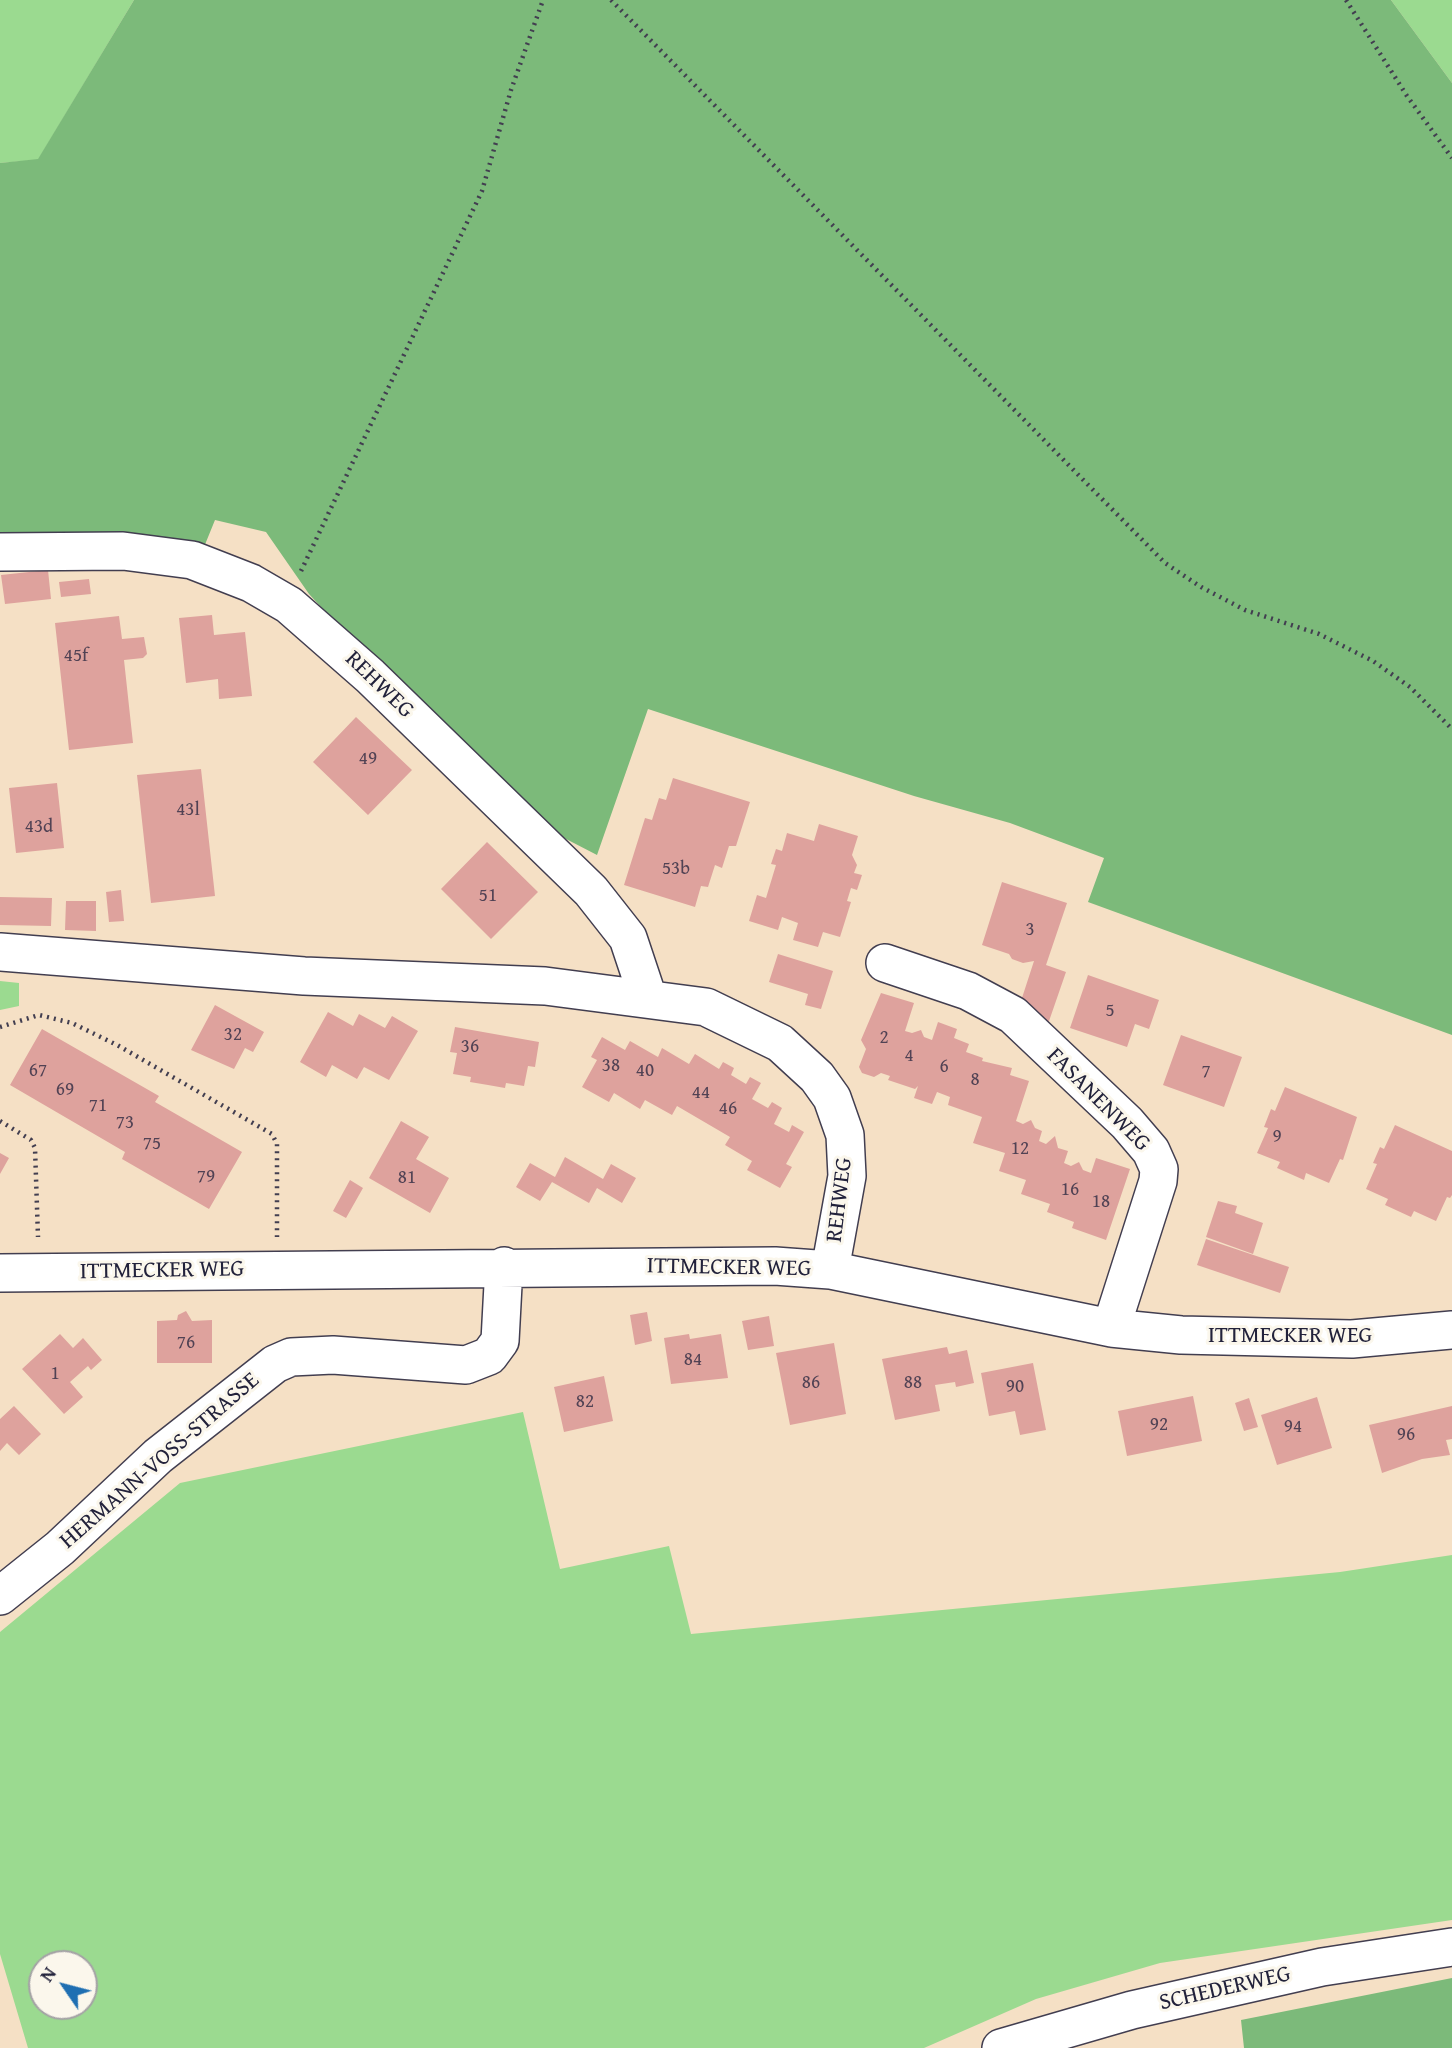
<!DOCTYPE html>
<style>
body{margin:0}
#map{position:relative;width:1452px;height:2048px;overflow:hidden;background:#f5e0c5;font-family:"Gentium Book Plus",serif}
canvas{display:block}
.north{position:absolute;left:28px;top:1950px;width:70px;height:70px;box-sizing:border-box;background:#fbf7ec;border:2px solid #a4a2a5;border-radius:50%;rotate:305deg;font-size:19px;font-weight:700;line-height:28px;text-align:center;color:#22223b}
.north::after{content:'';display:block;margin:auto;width:24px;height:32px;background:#1f6fb2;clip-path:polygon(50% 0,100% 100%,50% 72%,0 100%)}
</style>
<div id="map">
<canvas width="1452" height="2048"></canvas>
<div class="north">N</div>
</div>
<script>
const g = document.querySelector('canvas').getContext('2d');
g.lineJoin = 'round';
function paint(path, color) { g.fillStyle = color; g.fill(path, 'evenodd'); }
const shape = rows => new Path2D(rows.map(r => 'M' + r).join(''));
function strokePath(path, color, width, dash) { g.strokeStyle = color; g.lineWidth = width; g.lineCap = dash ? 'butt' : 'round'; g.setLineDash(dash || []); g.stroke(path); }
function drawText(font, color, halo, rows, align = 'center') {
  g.font = font + ' "Gentium Book Plus",serif'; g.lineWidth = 6; g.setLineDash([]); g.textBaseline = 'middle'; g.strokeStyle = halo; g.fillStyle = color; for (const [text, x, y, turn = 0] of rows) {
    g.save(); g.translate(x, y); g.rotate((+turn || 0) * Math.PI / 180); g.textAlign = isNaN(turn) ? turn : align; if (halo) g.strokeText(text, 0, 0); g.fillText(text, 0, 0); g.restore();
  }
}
paint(shape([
 [0,0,134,0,38,160,0,163],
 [1391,0,1452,0,1452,83],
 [0,981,19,983,19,1006,0,1010],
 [523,1412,560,1569,669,1546,691,1634,1340,1572,1452,1555,1452,1920,1160,1963,1036,1999,924,2048,28,2048,0,1954,0,1632,180,1483],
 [42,1964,84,1964,84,2006,42,2006]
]), '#9bda90');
paint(shape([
 [134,0,1391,0,1452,83,1452,1035,1088,902,1104,858,1010,823,914,796,648,709,597,855,508,809,309,594,266,532,215,520,204,547,0,537,0,163,38,159],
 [1452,1978,1452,2048,1244,2048,1241,2020]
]), '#7cba7a');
paint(shape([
 [48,570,51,599,5,604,1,575],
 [89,579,91,594,61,597,59,582],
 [212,615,214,635,245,632,252,696,219,699,218,679,186,683,179,618],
 [119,616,122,639,144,637,147,654,143,658,124,660,133,743,69,750,55,623],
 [356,717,412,770,368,815,313,762],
 [201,769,215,896,151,903,137,775],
 [673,778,750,802,736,846,729,846,722,868,715,865,708,887,701,886,695,907,624,885,645,818,652,820,659,798,666,800],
 [57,783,64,848,16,853,9,788],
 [819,824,858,836,852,855,857,865,854,873,862,875,857,890,851,888,847,901,851,902,840,937,823,932,818,947,793,940,798,923,782,917,778,930,749,921,757,895,766,898,776,865,771,864,776,849,782,851,787,833,814,841],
 [487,842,538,892,491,939,441,889],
 [1002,882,1067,903,1046,965,1066,972,1048,1024,1021,1001,1034,961,1023,963,1012,959,1009,954,982,945],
 [121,890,124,921,109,922,106,892],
 [0,897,52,898,51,926,0,925],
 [66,901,96,901,96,931,65,930],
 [778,954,833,971,821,1009,805,1005,808,994,769,982],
 [1088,975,1159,1000,1149,1029,1135,1024,1127,1047,1070,1028],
 [881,993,914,1003,905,1031,912,1033,921,1030,924,1037,932,1040,938,1022,957,1029,954,1038,969,1044,966,1052,983,1058,982,1061,1012,1068,1010,1075,1029,1081,1016,1121,1023,1124,1031,1120,1035,1128,1042,1131,1039,1141,1046,1144,1055,1136,1058,1148,1068,1151,1064,1163,1071,1166,1079,1162,1083,1170,1091,1173,1096,1158,1130,1169,1106,1240,1072,1228,1074,1222,1047,1212,1050,1204,1021,1194,1026,1180,999,1171,1005,1153,973,1143,982,1117,948,1105,950,1097,937,1092,932,1104,914,1098,918,1086,915,1089,888,1080,890,1076,881,1073,874,1077,862,1073,859,1067,866,1049,861,1040],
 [215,1005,264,1032,253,1052,245,1048,234,1069,191,1050],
 [328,1012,353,1026,359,1014,385,1028,392,1016,418,1031,389,1080,364,1067,357,1079,332,1065,326,1077,300,1062],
 [455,1027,539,1042,535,1067,528,1066,524,1086,506,1083,505,1088,488,1085,470,1082,471,1077,453,1074,457,1053,450,1052],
 [42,1029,159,1096,155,1102,242,1152,209,1209,122,1159,125,1152,10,1085],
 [1181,1035,1242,1057,1224,1107,1163,1085],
 [602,1037,625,1050,630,1041,658,1057,662,1048,689,1064,695,1054,719,1069,723,1062,734,1068,731,1075,746,1084,750,1077,761,1083,752,1099,768,1108,772,1102,782,1108,774,1124,789,1132,792,1125,804,1132,786,1164,792,1167,780,1188,747,1170,752,1161,725,1145,730,1137,677,1106,672,1115,645,1100,640,1109,614,1093,609,1102,582,1087,597,1060,591,1057],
 [1285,1087,1357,1117,1343,1160,1340,1159,1329,1183,1306,1173,1304,1180,1277,1168,1280,1162,1257,1153,1268,1128,1264,1127,1271,1109,1275,1111],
 [401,1121,429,1137,416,1159,449,1178,430,1213,369,1178],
 [1395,1125,1452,1151,1452,1195,1450,1198,1447,1197,1436,1221,1414,1211,1411,1217,1385,1205,1388,1199,1366,1189,1377,1164,1373,1163,1380,1147,1384,1149],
 [0,1153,9,1158,0,1174],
 [565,1157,603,1179,611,1164,636,1178,622,1203,597,1188,589,1203,552,1182,540,1201,516,1187,530,1163,555,1177],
 [350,1180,363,1188,346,1218,333,1211],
 [1218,1201,1237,1206,1235,1213,1263,1223,1253,1254,1206,1237],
 [1206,1239,1289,1267,1280,1293,1197,1265],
 [186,1311,192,1321,212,1320,212,1363,157,1363,157,1321,177,1320,178,1315],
 [647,1312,652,1341,635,1345,630,1315],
 [769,1316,774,1346,748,1350,742,1321],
 [60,1334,73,1348,83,1338,102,1360,91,1370,88,1366,70,1382,83,1397,64,1414,22,1369],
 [689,1334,690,1339,721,1334,728,1378,671,1384,664,1338],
 [834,1343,846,1414,790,1425,776,1353],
 [947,1347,949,1354,967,1350,974,1383,956,1387,955,1382,935,1385,940,1411,895,1420,882,1359],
 [1033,1363,1046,1430,1020,1435,1015,1411,989,1416,981,1373],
 [604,1376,613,1421,564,1432,554,1387],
 [1193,1396,1202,1441,1127,1456,1118,1411],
 [1317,1397,1332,1448,1277,1465,1261,1415],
 [1249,1398,1258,1427,1244,1431,1235,1403],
 [14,1406,41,1434,19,1455,7,1443,0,1451,0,1419],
 [1452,1406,1452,1439,1446,1440,1450,1455,1422,1459,1382,1473,1369,1425]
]), '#dea29d');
const street = shape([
 [0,552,123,551,192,560,251,583,289,605,370,676,591,891,628,938,648,998],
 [0,952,304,976,545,986,706,1007,780,1043,817,1077,832,1098,845,1135,847,1176,830,1270],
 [885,963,968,991,1013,1015,1127,1123,1151,1151,1159,1169,1158,1181,1111,1328],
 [0,1273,775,1266,830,1270,1111,1328,1181,1335,1352,1339,1452,1330],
 [0,1596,60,1548,158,1456,275,1364,291,1357,333,1355,466,1365,489,1356,500,1341,504,1266],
 [1001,2048,1132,2010,1322,1967,1452,1947]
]);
strokePath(street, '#423e50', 40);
strokePath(shape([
 [611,0,1165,563,1201,587,1245,610,1319,634,1373,661,1410,687,1452,729],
 [1346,0,1407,96,1452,158],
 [301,571,482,191,511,90,543,0],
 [0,1027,39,1015,72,1023,117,1045,272,1134,277,1144,277,1237],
 [0,1121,31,1140,35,1148,38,1237]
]), '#423e50', 4.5, [2, 5]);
strokePath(street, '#fff', 37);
drawText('19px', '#514254', null, [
 ["45f",76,656],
 ["49",368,759],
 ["43l",188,810],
 ["43d",39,827],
 ["53b",676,869],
 ["51",488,896],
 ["3",1030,930],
 ["5",1110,1011],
 ["32",233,1035],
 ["2",884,1038],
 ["36",470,1047],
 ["4",909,1056],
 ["38",611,1066],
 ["6",944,1067],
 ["67",38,1071],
 ["40",645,1071],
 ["7",1206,1072],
 ["8",975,1080],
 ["69",65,1090],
 ["44",701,1093],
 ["71",98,1106],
 ["46",728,1109],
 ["73",125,1123],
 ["9",1277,1137],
 ["75",152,1144],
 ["12",1020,1149],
 ["79",206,1177],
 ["81",407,1178],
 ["16",1070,1190],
 ["18",1101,1202],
 ["76",186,1343],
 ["84",693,1360],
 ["1",55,1374],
 ["86",811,1383],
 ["88",913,1383],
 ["90",1015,1387],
 ["82",585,1402],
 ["92",1159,1425],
 ["94",1293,1427],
 ["96",1406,1435]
]);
drawText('23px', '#22223b', '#fbf7ec', [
 ["REHWEG",379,685,44],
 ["FASANENWEG",1098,1100,45],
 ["REHWEG",840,1200,-83],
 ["ITTMECKER WEG",729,1268,1],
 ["ITTMECKER WEG",162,1271,-1],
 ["ITTMECKER WEG",1290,1336],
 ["HERMANN-VOSS-STRASSE",160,1461,-41],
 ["SCHEDERWEG",1225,1989,-13]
]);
</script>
